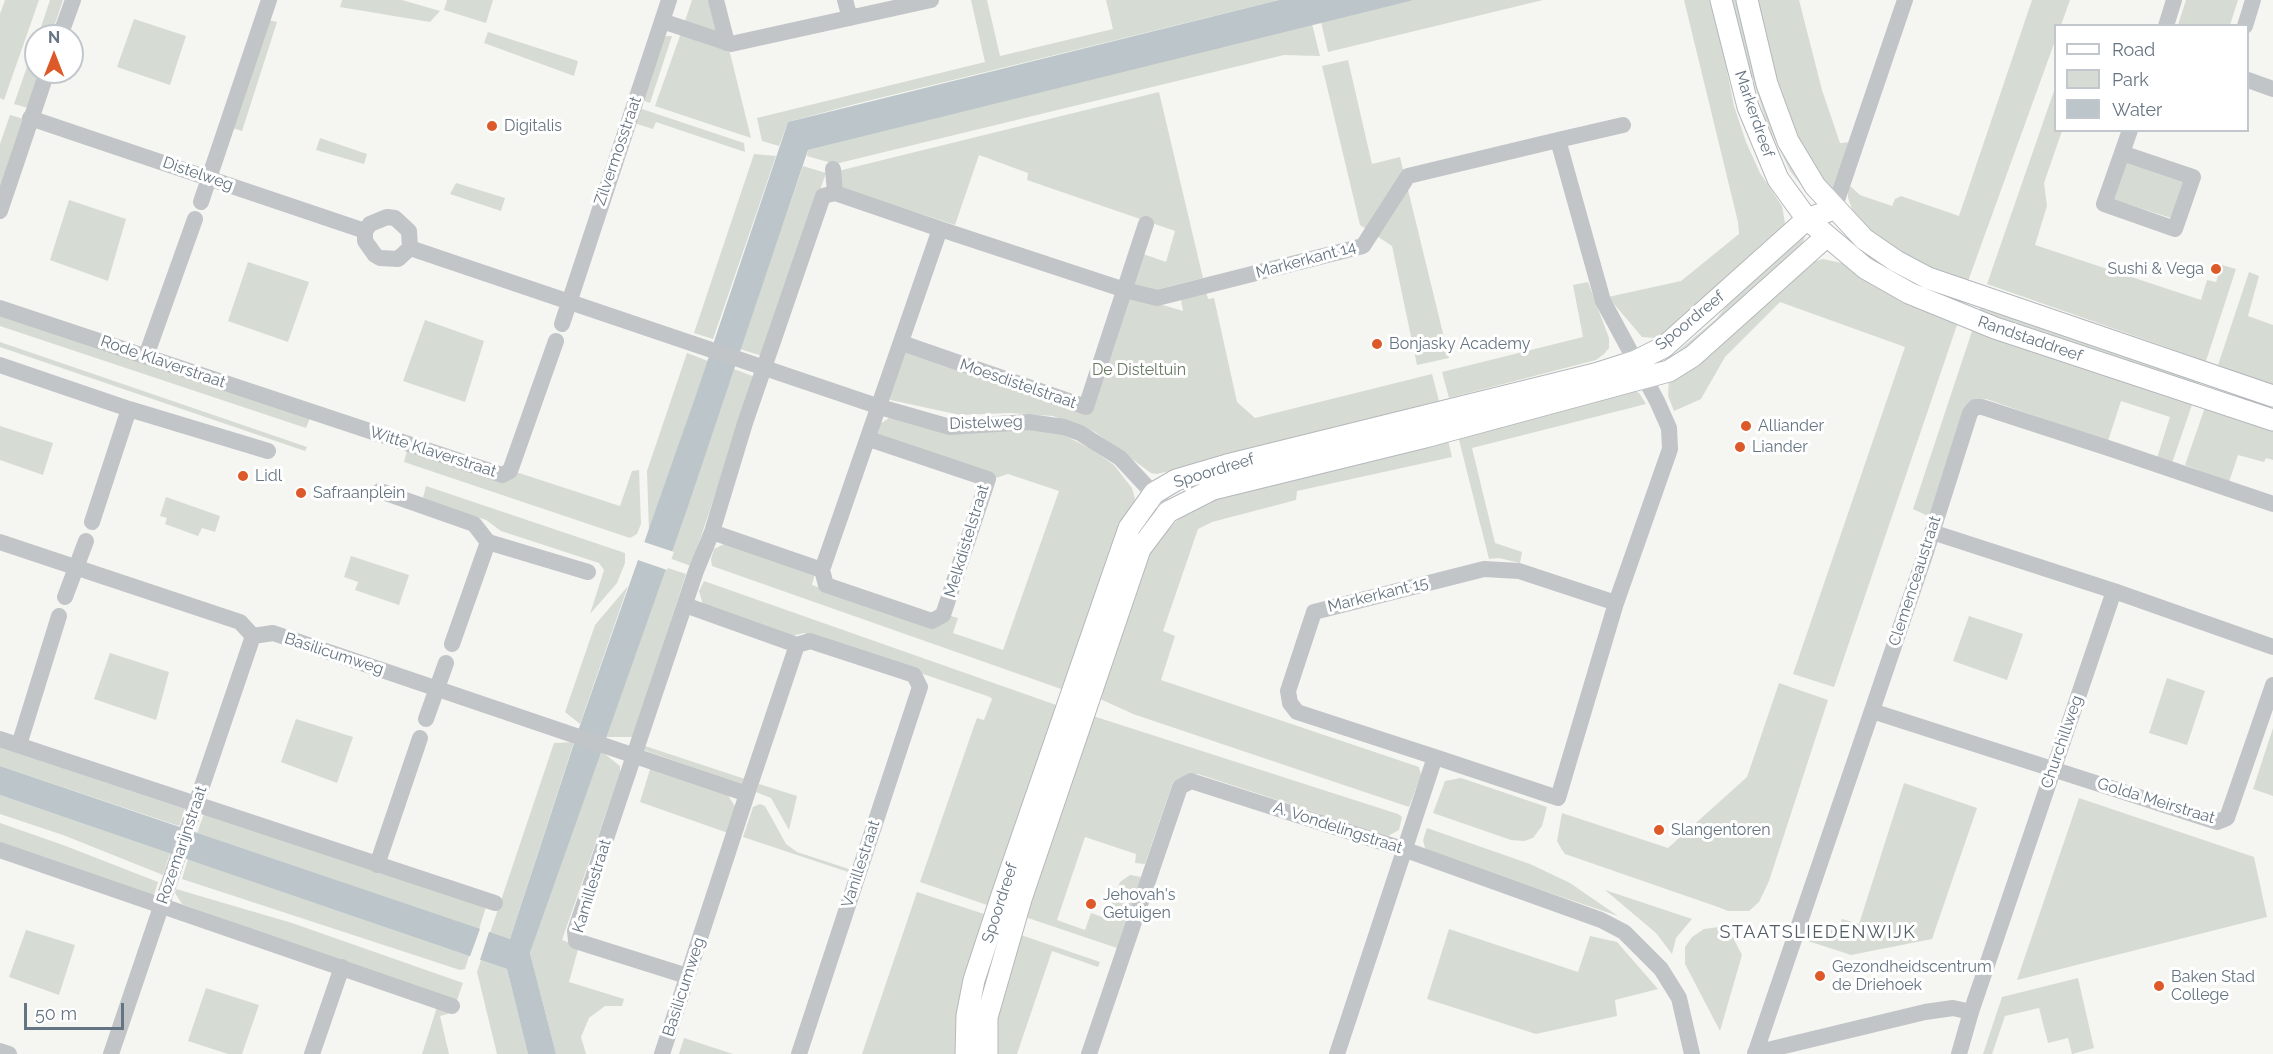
<!DOCTYPE html>
<style>
body{margin:0}
#map{position:relative;width:2273px;height:1054px;overflow:hidden;background:#f5f5f2;font-family:Raleway,sans-serif}
canvas{display:block}
.legend{position:absolute;left:2054px;top:24px;width:195px;height:108px;box-sizing:border-box;background:#fff;border:2px solid #c1c7cd;margin:0;padding:8px 10px;list-style:none;font-size:18px;color:#657482}
.legend li{display:flex;align-items:center;gap:12px;height:30px}
.legend b{width:30px;border:2px solid #c1c7cd}
.north{position:absolute;left:24px;top:24px;width:60px;height:60px;box-sizing:border-box;background:#fff;border:2px solid #c1c7cd;border-radius:50%;rotate:0deg;font-size:16px;font-weight:700;line-height:24px;text-align:center;color:#657482}
.north::after{content:'';display:block;margin:auto;width:21px;height:27px;background:#dd592a;clip-path:polygon(50% 0,100% 100%,50% 72%,0 100%)}
.scale{position:absolute;left:24px;top:1003px;width:100px;height:27px;box-sizing:border-box;border:3px solid #657482;border-top:0;padding-left:8px;font-size:18px;line-height:21px;white-space:nowrap;color:#657482;-webkit-text-stroke:4px #fff;paint-order:stroke}
</style>
<div id="map">
<canvas width="2273" height="1054"></canvas>
<ul class="legend">
<li><b style="height:8px;background:#fff"></b>Road</li>
<li><b style="height:16px;background:#d6dcd3"></b>Park</li>
<li><b style="height:16px;background:#bcc5ca"></b>Water</li>
</ul>
<div class="north">N</div>
<div class="scale">50 m</div>
</div>
<script>
const g = document.querySelector('canvas').getContext('2d');
g.lineJoin = 'round';
function paint(path, color) { g.fillStyle = color; g.fill(path, 'evenodd'); }
const shape = rows => new Path2D(rows.map(r => 'M' + r).join(''));
function strokePath(path, color, width, dash) { g.strokeStyle = color; g.lineWidth = width; g.lineCap = dash ? 'butt' : 'round'; g.setLineDash(dash || []); g.stroke(path); }
function drawText(font, color, halo, rows, align = 'center') {
  g.font = font + ' Raleway,sans-serif'; g.lineWidth = 6; g.setLineDash([]); g.textBaseline = 'middle'; g.strokeStyle = halo; g.fillStyle = color; for (const [text, x, y, turn = 0] of rows) {
    g.save(); g.translate(x, y); g.rotate((+turn || 0) * Math.PI / 180); g.textAlign = isNaN(turn) ? turn : align; if (halo) g.strokeText(text, 0, 0); g.fillText(text, 0, 0); g.restore();
  }
}
paint(shape([
 [5,0,39,0,4,100,0,98,0,14],
 [50,0,63,0,51,36,38,36],
 [342,0,402,0,440,11,430,22,340,7],
 [447,0,493,0,486,23,444,10],
 [692,0,709,0,719,32,685,21],
 [971,0,987,0,1000,56,1113,29,1106,0,1279,0,859,103,788,122,779,146,762,141,757,118,985,62],
 [1414,0,1543,0,1328,52,1321,22],
 [1684,0,1713,0,1734,106,1746,142,1760,173,1782,206,1785,223,1778,236,1668,334,1656,338,1642,337,1608,297,1681,281,1739,234,1738,222],
 [1728,0,1739,0,1812,194,1808,194,1790,171,1766,121],
 [1756,0,1799,0,1822,90,1840,143,1851,142,1835,189,1829,190,1807,160,1772,77],
 [2032,0,2070,0,2061,25,2056,26,2055,41,1967,284,1918,263,1876,237,1857,219,1852,209,1848,198,1848,184,1860,195,1892,206,1895,199,1901,196,1959,216],
 [2186,0,2238,0,2230,25,2178,25],
 [134,19,186,36,170,85,117,67],
 [268,20,277,22,242,131,232,128],
 [1312,24,1320,56,1284,55,835,164,807,156,808,150],
 [488,32,578,61,574,76,484,43],
 [681,33,729,49,751,138,655,106],
 [666,36,672,36,650,103,642,100,660,45],
 [36,41,36,72,39,72,28,108,14,104],
 [1348,60,1372,164,1400,157,1449,358,1417,365,1392,246,1360,225,1322,66],
 [2055,88,2056,130,2062,131,2044,183,2047,206,2035,245,2201,300,2207,280,2216,282,2222,265,2236,269,2206,361,1987,284],
 [1159,92,1203,278,1152,291,1126,282,1132,250,1166,262,1175,231,1027,180,1028,173,979,155,955,225,838,187,838,171],
 [639,108,744,143,745,152,656,122,653,129,634,123],
 [10,115,24,119,0,189,0,144],
 [320,138,367,154,364,164,316,150],
 [754,154,776,156,713,339,694,333],
 [2126,160,2184,180,2171,218,2112,199],
 [803,166,826,173,762,356,740,349],
 [456,183,505,198,501,211,450,194],
 [69,200,126,219,108,281,50,260],
 [1806,233,1802,246,1682,353,1659,367,1656,364,1672,356,1716,319,1734,297],
 [1823,259,1846,264,1959,319,1834,687,1793,674,1905,347,1780,302,1725,357,1701,399,1674,411,1668,396,1669,379,1812,262],
 [248,262,309,282,288,342,228,321],
 [2249,272,2259,276,2248,316,2273,325,2273,385,2218,365],
 [1588,282,1609,338,1609,348,1604,354,1596,360,1449,398,1442,372,1583,337,1573,285],
 [1205,288,1208,299,1214,298,1237,402,1255,418,1432,374,1439,401,1157,474,1151,473,1095,432,1053,416,1010,413,960,415,886,399,903,349,1089,411,1129,295,1183,311,1180,294],
 [1980,307,2201,378,2198,387,1980,313],
 [0,313,310,418,306,428,0,326],
 [425,320,484,341,465,402,403,381],
 [1974,325,2193,402,2172,463,2157,458,2170,417,2121,401,2108,441,1986,399,1976,400,1930,517,1913,509],
 [0,342,307,447,305,451,0,347],
 [687,353,708,361,649,532,647,471],
 [734,369,755,377,691,566,669,558],
 [1631,388,1639,393,1646,404,1472,448,1495,543,1522,552,1520,563,1499,558,1489,559,1457,432],
 [2205,407,2273,427,2273,460,2266,458,2264,462,2238,455,2229,482,2185,465],
 [889,418,1022,428,1060,433,1093,450,1114,465,1132,488,1135,499,1064,690,712,566,711,559,714,549,724,544,815,573,812,585,911,619,948,615,958,618,953,633,1003,650,1059,491,1008,474,996,478,882,439,878,433,880,424],
 [0,426,53,443,43,475,0,460],
 [1448,440,1452,457,1297,491,1296,500,1212,522,1198,529,1163,631,1175,636,1161,680,1419,767,1421,775,1409,807,1133,714,1098,698,1141,570,1155,544,1186,511,1206,501],
 [407,451,499,480,519,473,620,506,632,471,639,470,641,524,637,534,630,538,404,462],
 [426,486,625,553,625,563,617,583,590,614,604,570,599,563,501,531,486,520,423,498],
 [166,497,220,516,215,532,202,528,198,536,165,524,167,518,160,516],
 [351,556,409,575,399,605,355,590,358,582,344,577],
 [665,567,686,574,633,737,605,737],
 [704,581,1059,706,990,906,920,882,973,729,977,718,984,720,992,699,990,697,804,633,788,637,703,605,699,591],
 [628,586,580,724,565,712,595,625],
 [1969,616,2023,634,2007,680,1953,661],
 [110,653,169,672,156,720,94,699],
 [2167,678,2205,691,2187,745,2149,733],
 [1779,683,1828,700,1769,881,1759,902,1749,911,1728,911,1718,907,1565,854,1562,850,1557,841,1562,813,1668,848,1747,777],
 [1093,716,1398,814,1402,817,1399,830,1388,836,1198,774,1188,774,1173,782,1145,864,1135,863,1136,854,1085,837,1057,920,1085,930,1091,913,1102,917,1103,914,1107,915,1120,882,1130,875,1141,877,1117,948,1025,917],
 [296,719,353,737,337,783,281,762],
 [2273,728,2273,796,2253,789],
 [574,742,510,939,490,933,554,743],
 [0,743,186,806,179,826,0,766],
 [642,745,748,780,746,786,641,749],
 [601,751,620,766,620,773,562,940,579,946,569,982,624,999,622,1006,605,1006,589,1018,581,1037,586,1054,556,1054,530,953],
 [651,766,726,792,736,808,728,833,640,802],
 [1461,778,1547,807,1542,826,1533,838,1524,841,1511,840,1433,813,1445,781],
 [1904,783,1977,808,1932,939,1851,955,1808,941,1814,923,1838,930,1842,919,1859,924],
 [759,784,797,796,789,830,771,798,756,792],
 [0,795,170,853,163,875,63,835,0,814],
 [2079,798,2254,857,2267,917,2017,980],
 [760,804,765,806,786,844,797,852,852,870,851,873,743,837,753,807],
 [205,811,486,907,479,929,197,833],
 [0,823,63,845,158,882,154,895,0,843],
 [1427,828,1530,864,1570,883,1618,916,1432,853,1425,848,1423,840],
 [188,859,469,956,465,969,460,970,182,879],
 [176,889,292,923,463,983,456,1003,182,904,175,893],
 [1605,890,1692,919,1676,938,1672,954,1656,933],
 [917,892,987,915,958,1054,862,1054],
 [1719,927,1730,932,1742,955,1720,1031,1685,964,1685,947,1692,937,1704,929],
 [1449,929,1578,972,1590,936,1617,942,1658,989,1615,1000,1617,1016,1536,1034,1427,999],
 [26,930,75,945,59,995,9,977],
 [1021,935,1100,962,1098,967,1052,951,1017,1054,993,1054,993,1031],
 [481,960,507,969,528,1054,497,1054,477,972],
 [2078,978,2094,1048,2072,1054,2068,1038,2048,1043,2039,1008,2005,1016,1992,1054,1983,1054,2002,997],
 [206,988,259,1005,242,1054,228,1054,188,1041],
 [437,1007,451,1013,440,1016,449,1054,422,1054],
 [684,1038,733,1054,679,1054]
]), '#d6dcd3');
paint(shape([
 [1279,0,1414,0,808,150,685,515,530,953,556,1054,528,1054,507,969,0,795,0,766,510,939,579,728,697,392,788,122]
]), '#bcc5ca');
paint(shape([
 [641,541,674,552,667,570,635,559],
 [481,926,490,929,479,963,469,959]
]), '#f5f5f2');
const major = shape([
 [1721,0,1748,107,1778,179,1807,219,1865,268,1909,293,1995,328,2273,420],
 [1747,0,1767,84,1788,141,1815,186,1864,239,1896,261,1928,278,2273,396],
 [966,1054,967,1016,974,980,1002,895,1129,528,1154,493,1176,480,1227,465,1595,374,1636,361,1664,347,1807,219,1834,209],
 [987,1054,987,1017,1021,899,1140,549,1168,512,1213,489,1425,437,1669,371,1693,356,1827,236]
]);
strokePath(major, '#b4b8bc', 23);
strokePath(shape([
 [716,0,727,43],
 [845,0,850,18],
 [662,21,731,44,931,0],
 [2166,26,2174,0],
 [2245,26,2253,0],
 [60,36,73,0],
 [2248,80,2273,89],
 [30,118,365,231],
 [2122,153,2193,177,2175,229,2104,204,2122,153],
 [2122,153,2130,130],
 [833,169,835,193],
 [201,202,269,0],
 [1834,209,1905,0],
 [0,211,47,72],
 [387,217,395,218,409,231,410,248,398,259,380,258,375,255,365,241,365,231,370,224,387,217],
 [410,248,880,407,950,427,1029,422,1064,427,1080,433,1120,458,1162,503],
 [0,308,502,475,510,471,556,341],
 [562,324,669,0],
 [902,343,1086,407,1146,224],
 [146,356,195,219],
 [0,365,129,409],
 [380,491,474,524,488,542,588,572],
 [92,522,129,409,268,451],
 [712,532,822,570,826,585,932,621,943,615,988,479,869,439],
 [1932,532,2114,591],
 [0,542,240,622,253,636,273,633,747,794,662,1054],
 [822,570,940,229,1125,290,1157,298,1363,246,1408,176,1558,140],
 [65,597,86,541],
 [685,605,797,645,810,641,914,675,920,687,799,1054],
 [452,644,488,542],
 [1872,711,2217,822,2227,818,2273,685],
 [426,719,446,663],
 [0,739,495,903],
 [19,745,59,616],
 [1435,757,1297,712,1290,703,1288,691,1314,612,1484,569,1519,571,1616,603],
 [747,794,797,645],
 [0,850,452,1006],
 [377,865,420,738],
 [687,976,576,941,575,931,696,571,712,532,745,423,823,196,835,193,940,229],
 [0,1051,9,1054],
 [1755,1053,1925,1012,1953,1008,1971,1012],
 [111,1054,253,636],
 [312,1054,342,967],
 [1089,1054,1180,787,1191,781,1406,850,1601,920,1624,932,1661,969,1679,998,1692,1054],
 [1337,1054,1435,757,1558,798,1616,603,1670,449,1669,428,1657,401,1603,301,1558,140,1623,125],
 [1755,1054,1926,552,1970,413,1975,407,1982,407,2114,450,2273,504],
 [1959,1054,1971,1012,2114,591,2273,647]
]), '#c1c5c8', 16);
strokePath(major, '#fff', 21);
for (const [x, y, r, color] of [
 [492,126,6,"#dd592a"],
 [2216,269,6,"#dd592a"],
 [1377,344,6,"#dd592a"],
 [1746,426,6,"#dd592a"],
 [1740,447,6,"#dd592a"],
 [243,476,6,"#dd592a"],
 [301,493,6,"#dd592a"],
 [1659,830,6,"#dd592a"],
 [1091,904,6,"#dd592a"],
 [1820,976,6,"#dd592a"],
 [2159,986,6,"#dd592a"]
]) { const dot = new Path2D(); dot.arc(x, y, r, 0, 2 * Math.PI); g.fillStyle = color; g.fill(dot); strokePath(dot, '#fff', 2); }
drawText('16px', '#657482', '#fff', [
 ["Markerdreef",1754,114,71],
 ["Zilvermosstraat",618,151,-71],
 ["Distelweg",198,174,19],
 ["Markerkant 14",1306,260,-15],
 ["Spoordreef",1690,321,-39],
 ["Randstaddreef",2030,339,19],
 ["Rode Klaverstraat",163,362,19],
 ["Moesdistelstraat",1018,384,19],
 ["Distelweg",986,423,-2],
 ["Witte Klaverstraat",433,452,18],
 ["Spoordreef",1214,471,-17],
 ["Melkdistelstraat",967,541,-73],
 ["Clemenceaustraat",1915,581,-72],
 ["Markerkant 15",1378,595,-14],
 ["Basilicumweg",334,654,18],
 ["Churchillweg",2062,742,-71],
 ["Golda Meirstraat",2156,801,17],
 ["A. Vondelingstraat",1338,828,18],
 ["Rozemarijnstraat",182,845,-71],
 ["Vanillestraat",861,864,-72],
 ["Kamillestraat",592,886,-73],
 ["Spoordreef",1000,903,-72],
 ["Basilicumweg",684,987,-72]
]);
drawText('16px', '#657482', '#fff', [
 ["Digitalis",504,126],
 ["Sushi & Vega",2204,269,"right"],
 ["Bonjasky Academy",1389,344],
 ["Alliander",1758,426],
 ["Liander",1752,447],
 ["Lidl",255,476],
 ["Safraanplein",313,493],
 ["Slangentoren",1671,830],
 ["Jehovah's",1103,895],
 ["Getuigen",1103,913],
 ["Gezondheidscentrum",1832,967],
 ["de Driehoek",1832,985],
 ["Baken Stad",2171,977],
 ["College",2171,995]
], 'left');
drawText('16px', '#687964', '#fff', [
 ["De Disteltuin",1139,370]
]);
g.letterSpacing = '1.5px';
drawText('18px', '#535e67', '#fff', [
 ["STAATSLIEDENWIJK",1818,933]
]);
g.letterSpacing = '0px';
</script>
